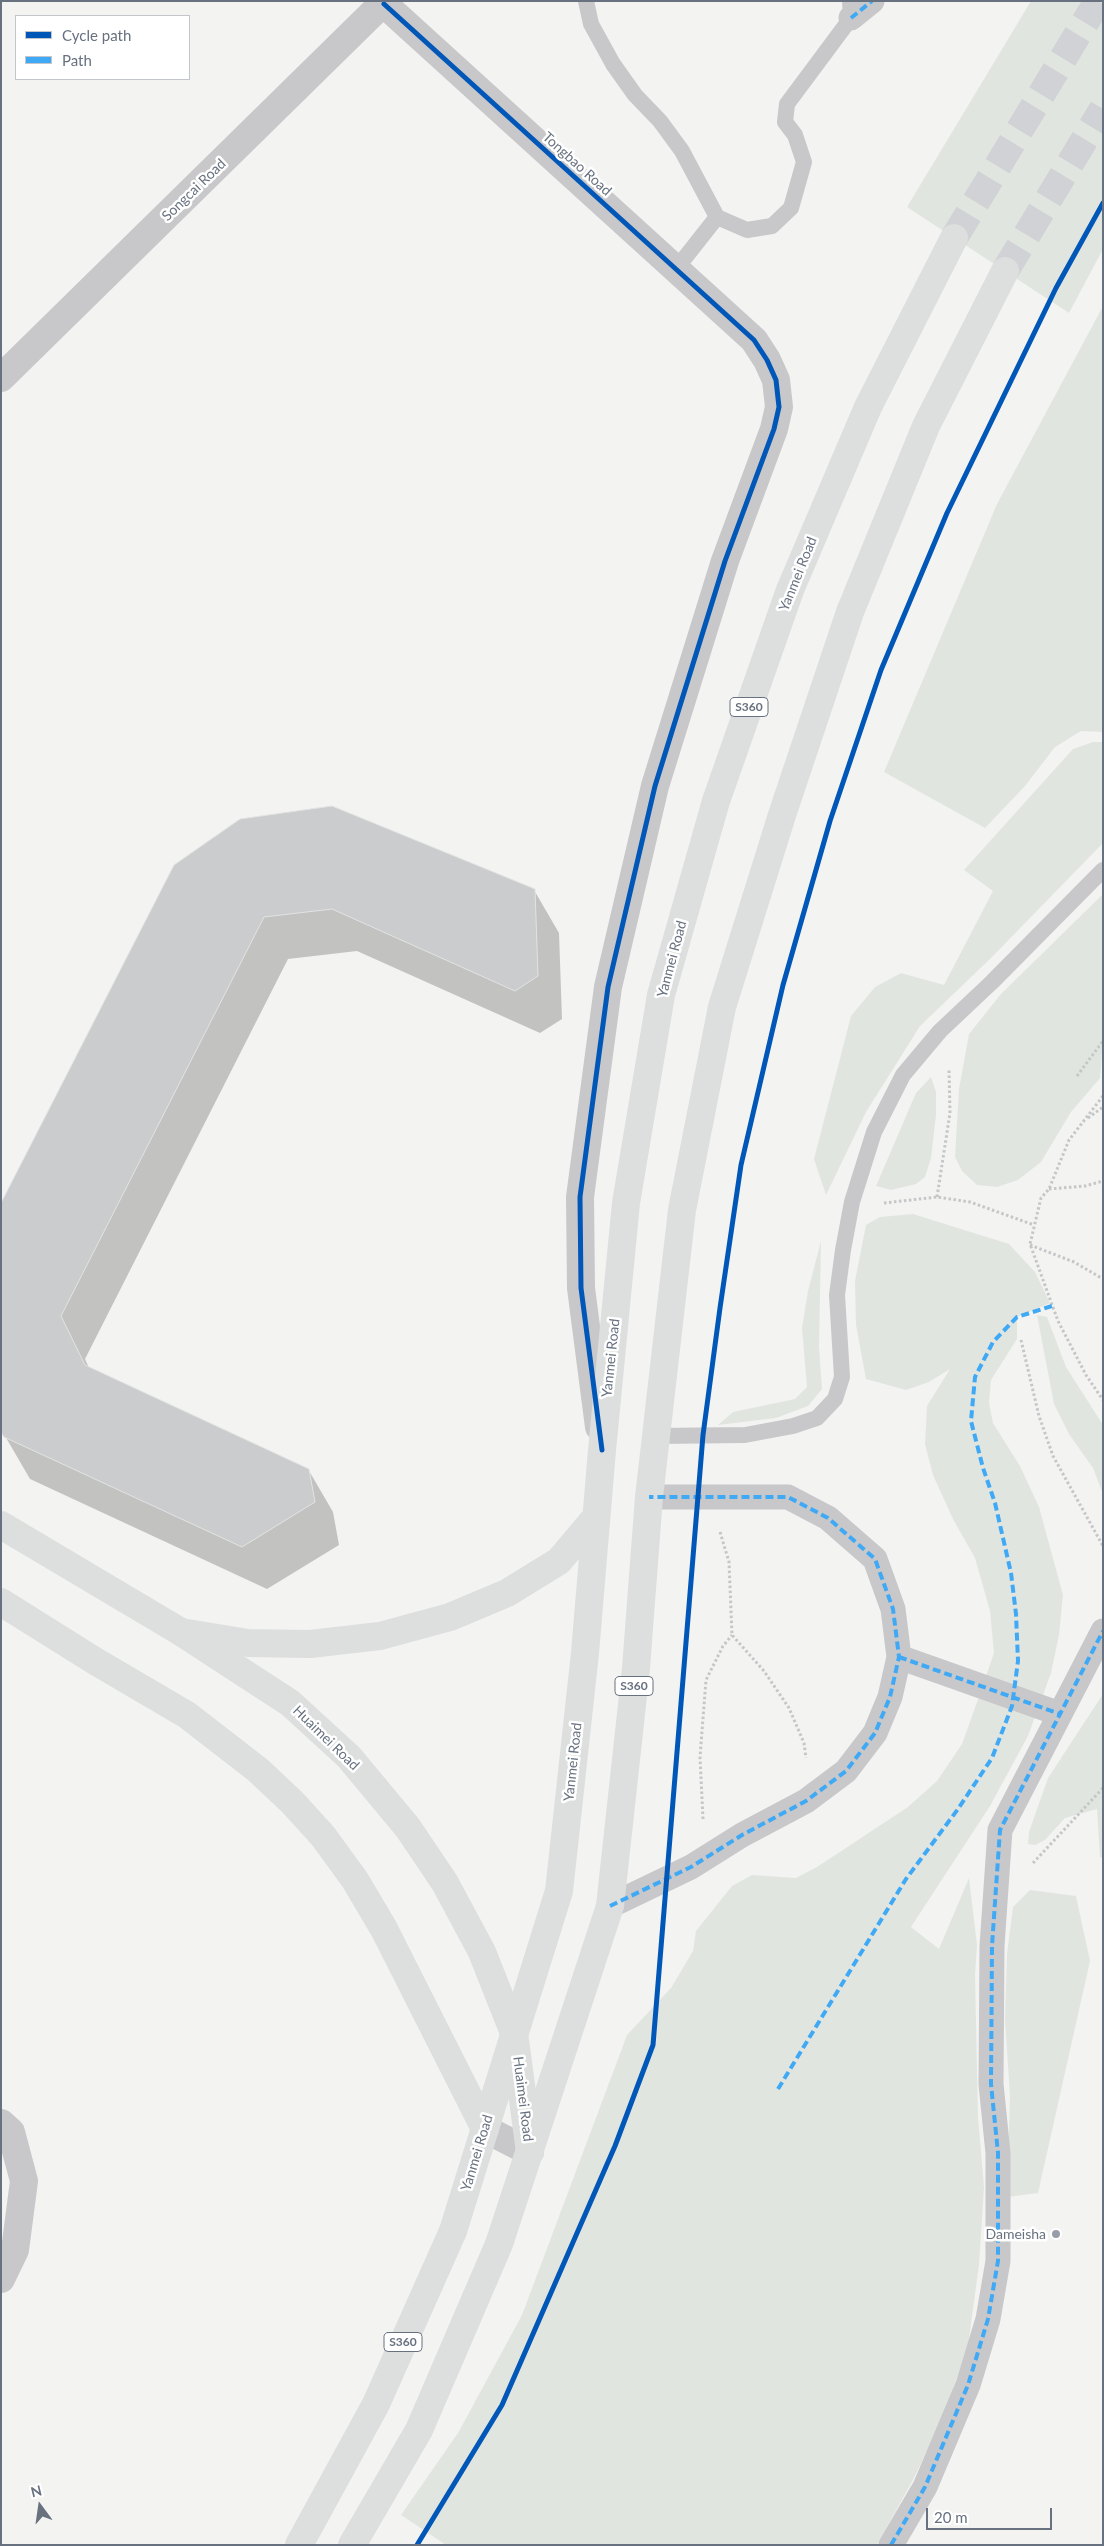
<!DOCTYPE html>
<style>
body{margin:0}
#map{position:relative;width:1104px;height:2546px;overflow:hidden;background:#f3f3f2;font-family:Lato,sans-serif}
canvas{display:block}
.frame{position:absolute;inset:0;border:2px solid #67717f;pointer-events:none}
.legend{position:absolute;left:15px;top:15px;width:175px;height:65px;box-sizing:border-box;background:#fff;border:1px solid #c2c6cc;margin:0;padding:6px 9px;list-style:none;font-size:15px;color:#67717f}
.legend li{display:flex;align-items:center;gap:10px;height:25px}
.legend b{width:25px;border:1px solid #c2c6cc}
.north{position:absolute;left:15px;top:2481px;width:50px;height:50px;-webkit-text-stroke:4px #fff;paint-order:stroke;rotate:346deg;font-size:14px;font-weight:700;line-height:20px;text-align:center;color:#67717f}
.north::after{content:'';display:block;margin:auto;width:18px;height:22px;background:#67717f;clip-path:polygon(50% 0,100% 100%,50% 72%,0 100%)}
.scale{position:absolute;left:926px;top:2508px;width:126px;height:22px;box-sizing:border-box;border:2px solid #67717f;border-top:0;padding-left:6px;font-size:15px;line-height:18px;white-space:nowrap;color:#67717f;-webkit-text-stroke:4px #fff;paint-order:stroke}
</style>
<div id="map">
<canvas width="1104" height="2546"></canvas>
<div class="frame"></div>
<ul class="legend">
<li><b style="height:6px;background:#0057b8"></b>Cycle path</li>
<li><b style="height:6px;background:#3fa9f5"></b>Path</li>
</ul>
<div class="north">N</div>
<div class="scale">20 m</div>
</div>
<script>
const g = document.querySelector('canvas').getContext('2d');
g.lineJoin = 'round';
function paint(path, color) { g.fillStyle = color; g.fill(path, 'evenodd'); }
const shape = rows => new Path2D(rows.map(r => 'M' + r).join(''));
function strokePath(path, color, width, dash) { g.strokeStyle = color; g.lineWidth = width; g.lineCap = dash ? 'butt' : 'round'; g.setLineDash(dash || []); g.stroke(path); }
function drawText(font, color, halo, rows, align = 'center') {
  g.font = font + ' Lato,sans-serif'; g.lineWidth = 5; g.setLineDash([]); g.textBaseline = 'middle'; g.strokeStyle = halo; g.fillStyle = color; for (const [text, x, y, turn = 0] of rows) {
    g.save(); g.translate(x, y); g.rotate((+turn || 0) * Math.PI / 180); g.textAlign = isNaN(turn) ? turn : align; if (halo) g.strokeText(text, 0, 0); g.fillText(text, 0, 0); g.restore();
  }
}
paint(shape([
 [1031,1,1103,1,1103,249,1069,313,907,207],
 [1103,306,1103,732,1081,731,1055,747,1025,786,985,828,884,772,997,504],
 [1093,742,1103,742,1103,843,991,958,920,1026,866,1112,826,1195,814,1159,851,1016,875,987,901,973,944,985,993,891,964,870,1073,749],
 [1103,894,1103,1039,1100,1078,1071,1112,1041,1162,1018,1180,997,1187,977,1185,962,1171,955,1157,959,1089,969,1034,1001,994],
 [931,1077,936,1092,936,1115,931,1158,925,1177,916,1184,891,1190,876,1186,916,1093],
 [913,1214,1009,1244,1035,1272,1050,1303,1017,1317,1017,1339,991,1380,989,1403,993,1423,1020,1466,1039,1507,1063,1595,1059,1635,1051,1673,1028,1736,990,1806,911,1927,939,1949,969,1878,977,1945,975,1975,978,2117,984,2187,979,2265,968,2346,946,2409,915,2476,877,2545,446,2545,401,2515,458,2433,522,2315,627,2035,671,1988,693,1951,696,1931,732,1886,752,1875,796,1878,817,1867,908,1807,937,1781,962,1744,976,1705,994,1653,990,1611,975,1558,953,1519,933,1475,925,1444,927,1406,950,1369,929,1382,906,1390,866,1379,856,1325,855,1281,866,1225,880,1217],
 [821,1241,819,1347,822,1389,808,1406,776,1418,718,1425,733,1412,795,1399,807,1387,802,1328,808,1291],
 [1037,1315,1047,1317,1066,1367,1103,1425,1103,1494,1093,1468,1069,1434,1054,1404],
 [1103,1694,1103,1858,1100,1857,1097,1809,1065,1818,1045,1840,1035,1845,1028,1844,1029,1832,1048,1778],
 [1030,1890,1076,1896,1090,1961,1038,2193,1007,2197,1010,2096,1005,2020,1007,1954,1013,1907]
]), '#e1e5e0');
paint(shape([
 [175,865,534,890,559,933,562,1019,540,1033,357,951,288,959,85,1359,89,1368,308,1469,333,1512,339,1545,267,1589,30,1479,5,1436]
]), '#0003');
const building = shape([
 [332,806,535,889,538,976,515,991,332,909,264,917,61,1316,85,1365,309,1469,315,1502,242,1547,4,1437,1,1432,1,1203,174,865,240,819,332,806]
]);
paint(building, '#cbcccd');
strokePath(building, '#e2e2e2', 1);
strokePath(shape([
 [954,238,1098,1],
 [1005,271,1103,109]
]), '#d0d2d5', 28, [28, 14]);
strokePath(shape([
 [1077,1076,1103,1041],
 [1103,1096,1069,1140,1049,1189,1041,1198,1030,1244,1058,1321,1086,1375,1103,1400],
 [1088,1118,1103,1107],
 [1049,1189,1085,1186,1103,1181],
 [937,1197,950,1113,949,1069],
 [884,1203,937,1197,970,1202,1034,1225],
 [1030,1245,1074,1262,1103,1279],
 [1021,1340,1039,1416,1053,1456,1103,1546],
 [720,1532,729,1562,732,1635,764,1671,789,1708,804,1743,806,1758],
 [703,1819,700,1757,706,1680,723,1646,732,1635],
 [1033,1863,1103,1788]
]), '#c5c6c7', 3, [2.5, 2.5]);
strokePath(shape([
 [586,1,591,24,613,64,635,95,660,121,682,151,717,217,747,230,772,226,791,208,804,162,795,135,785,122,787,104,851,18,850,1],
 [676,269,717,217],
 [656,1436,745,1435,793,1426,817,1418,835,1399,842,1377,837,1295,843,1250,852,1202,874,1132,903,1075,940,1031,992,982,1103,870]
]), '#c8c8ca', 16);
strokePath(shape([
 [851,18,872,1],
 [899,1657,1060,1714],
 [610,1906,691,1867,742,1835,806,1801,846,1771,875,1733,890,1697,899,1657,893,1609,875,1559,828,1518,788,1497,649,1497],
 [891,2545,925,2487,968,2385,988,2319,998,2261,998,2153,991,2084,992,1946,1000,1830,1103,1631]
]), '#c8c8ca', 25);
strokePath(shape([
 [384,4,754,340,767,360,776,380,779,407,774,429,725,561,655,786,608,987,580,1197,581,1288,599,1427],
 [1,378,385,1],
 [1,2123,11,2132,24,2181,15,2250,1,2279]
]), '#c8c8ca', 28);
strokePath(shape([
 [485,2129,530,2152]
]), '#c8c8ca', 28);
strokePath(shape([
 [1,1525,181,1632,290,1703,349,1757,408,1828,445,1883,482,1952,514,2033,530,2152],
 [1,1602,95,1661,187,1715,258,1770,292,1802,323,1836,355,1880,384,1929,485,2129]
]), '#dddede', 28);
strokePath(shape([
 [181,1632,248,1643,310,1644,380,1636,450,1617,507,1593,559,1561,596,1517],
 [299,2545,376,2404,453,2231,559,1891,585,1653,602,1450,626,1203,661,995,716,801,790,590,868,407,954,238],
 [352,2545,419,2430,499,2244,610,1906,636,1668,649,1497,682,1210,722,1007,782,815,850,612,926,426,1005,271]
]), '#dddede', 28);
strokePath(shape([
 [851,18,872,1],
 [899,1657,1060,1714],
 [610,1906,691,1867,742,1835,806,1801,846,1771,875,1733,890,1697,899,1657,893,1609,875,1559,828,1518,788,1497,649,1497],
 [778,2089,906,1879,958,1809,992,1758,1012,1706,1018,1661,1016,1614,1011,1573,995,1503,983,1468,971,1421,975,1377,993,1342,1017,1317,1052,1306],
 [891,2545,925,2487,968,2385,988,2319,998,2261,998,2153,991,2084,992,1946,1000,1830,1103,1631]
]), '#3fa9f5', 4, [8, 4]);
strokePath(shape([
 [384,4,754,340,767,360,776,380,779,407,774,429,725,561,655,786,608,987,580,1197,581,1288,602,1450],
 [417,2545,502,2405,615,2146,653,2045,703,1435,720,1308,741,1165,783,985,830,821,881,670,947,513,1056,288,1103,203]
]), '#0057b8', 5);
for (const [x, y, r, color] of [
 [1056,2234,5,"#989ea7"]
]) { const dot = new Path2D(); dot.arc(x, y, r, 0, 2 * Math.PI); g.fillStyle = color; g.fill(dot); strokePath(dot, '#fff', 2); }
for (const [x, y, w] of [
 [749,707,38],
 [634,1686,38],
 [403,2342,38]
]) { const box = new Path2D(); box.roundRect(x - w / 2, y - 9.5, w, 19, 4); g.fillStyle = '#fff'; g.fill(box); strokePath(box, '#67717f', 1); }
drawText('bold 12px', '#67717f', null, [
 ["S360",749,707],
 ["S360",634,1686],
 ["S360",403,2342]
]);
drawText('14px', '#67717f', '#fff', [
 ["Tongbao Road",577,164,42],
 ["Songcai Road",194,190,-44],
 ["Yanmei Road",798,574,-68],
 ["Yanmei Road",672,959,-75],
 ["Yanmei Road",611,1358,-84],
 ["Huaimei Road",326,1738,44],
 ["Yanmei Road",573,1762,-84],
 ["Huaimei Road",523,2099,83],
 ["Yanmei Road",477,2153,-73]
]);
drawText('14px', '#67717f', '#fff', [
 ["Dameisha",1046,2234]
], 'right');
</script>
